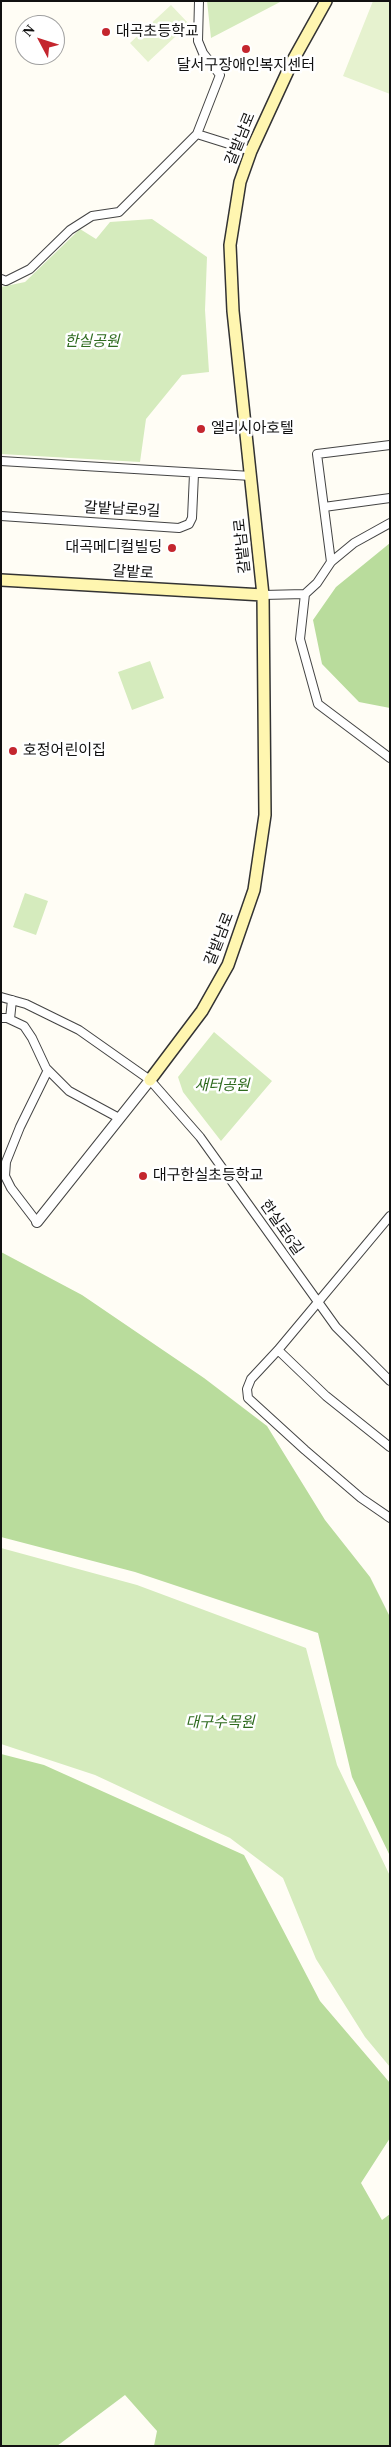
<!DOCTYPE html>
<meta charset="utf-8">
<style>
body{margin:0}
#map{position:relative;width:391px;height:2447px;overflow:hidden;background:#fffdf5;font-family:"Times New Roman",serif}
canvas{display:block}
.frame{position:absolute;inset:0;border:2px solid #111;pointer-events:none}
.north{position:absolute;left:15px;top:15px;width:50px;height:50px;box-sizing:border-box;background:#fff;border:1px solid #a0a0a0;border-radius:50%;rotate:310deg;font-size:14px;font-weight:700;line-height:20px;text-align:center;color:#111}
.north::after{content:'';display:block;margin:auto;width:18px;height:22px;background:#c4262e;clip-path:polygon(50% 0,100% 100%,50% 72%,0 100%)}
</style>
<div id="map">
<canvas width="391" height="2447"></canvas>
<div class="frame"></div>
<div class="north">N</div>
</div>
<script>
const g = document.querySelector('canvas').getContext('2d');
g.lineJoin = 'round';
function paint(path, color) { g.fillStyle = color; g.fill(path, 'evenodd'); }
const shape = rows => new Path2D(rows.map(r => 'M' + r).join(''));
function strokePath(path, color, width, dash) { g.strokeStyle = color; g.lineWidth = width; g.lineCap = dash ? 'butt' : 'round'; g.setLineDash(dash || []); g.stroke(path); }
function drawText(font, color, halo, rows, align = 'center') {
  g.font = font + ' "Times New Roman","Noto Sans KR",serif'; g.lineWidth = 5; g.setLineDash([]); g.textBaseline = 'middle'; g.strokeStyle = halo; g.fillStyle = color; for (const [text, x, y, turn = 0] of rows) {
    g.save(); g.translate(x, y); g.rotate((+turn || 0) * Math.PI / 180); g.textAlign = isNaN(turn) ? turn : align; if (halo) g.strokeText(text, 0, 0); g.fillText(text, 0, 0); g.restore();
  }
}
paint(shape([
 [207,1,282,1,211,38],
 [152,219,207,257,205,310,209,372,182,375,146,419,140,462,1,454,1,287,25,282,80,229,96,239,110,222],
 [150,661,164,698,132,710,118,672],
 [25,893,48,901,36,935,13,927],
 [214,1032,272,1081,221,1141,183,1092,178,1077],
 [1,1548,137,1585,306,1648,337,1765,390,1876,390,2067,365,2037,316,1959,283,1878,230,1838,95,1775,1,1744]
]), '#d5ebbd');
paint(shape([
 [390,543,390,708,359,702,322,664,313,620,336,587],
 [1,1252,82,1295,204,1378,267,1426,325,1520,370,1577,390,1617,390,1856,352,1777,318,1633,135,1572,1,1537],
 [1,1754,44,1765,244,1855,320,2001,390,2083,390,2138,361,2183,382,2220,390,2214,390,2446,154,2446,157,2431,125,2395,57,2446,1,2446]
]), '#b9dc9c');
paint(shape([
 [373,1,390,1,390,94,343,76],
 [171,5,189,24,148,62,130,43]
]), '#e6f2cf');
const minor = shape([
 [197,134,251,151],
 [1,279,6,281,30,269,70,230,92,216,119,212,197,134,220,75,203,53,198,41,199,1],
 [1,461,251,476],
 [324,507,390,498],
 [1,516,179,528,189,524,192,518,194,474],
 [331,562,317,454,390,445],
 [305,594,300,639,318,704,390,758],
 [263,595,305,594,317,583,331,562,354,543,390,523],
 [1,997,26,1004,79,1030,150,1080,200,1137,336,1327,390,1381],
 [1,1018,7,1018,24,1026,32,1038,46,1068,69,1091,119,1118],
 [10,1019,12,1000],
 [390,1216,278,1350,251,1379,247,1389,248,1398,305,1450,361,1498,390,1518],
 [37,1222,11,1188,5,1176,6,1162,20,1127,48,1070],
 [278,1350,326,1396,390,1447]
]);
const tertiary = shape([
 [37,1222,150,1080]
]);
const secondary = shape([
 [1,580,263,595],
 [150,1080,202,1011,228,965,254,890,265,815,263,595,233,311,230,245,240,182,251,151,292,62,326,1]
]);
strokePath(minor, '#444', 10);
strokePath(tertiary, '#444', 12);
strokePath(secondary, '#333', 14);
strokePath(minor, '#fff', 8);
strokePath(tertiary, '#fff', 10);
strokePath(secondary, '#fff6b0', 11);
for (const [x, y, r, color] of [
 [106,32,5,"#c4262e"],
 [246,49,5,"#c4262e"],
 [201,429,5,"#c4262e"],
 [172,548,5,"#c4262e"],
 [13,751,5,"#c4262e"],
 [143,1176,5,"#c4262e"]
]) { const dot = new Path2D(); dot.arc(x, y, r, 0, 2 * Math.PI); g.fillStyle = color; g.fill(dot); strokePath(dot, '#fff', 2); }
drawText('15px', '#111', '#fff', [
 ["대곡초등학교",116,32],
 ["달서구장애인복지센터",246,66,"center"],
 ["엘리시아호텔",211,429],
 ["대곡메디컬빌딩",162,548,"right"],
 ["호정어린이집",23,751],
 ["대구한실초등학교",153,1176]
], 'left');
drawText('15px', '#111', '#fff', [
 ["갈밭남로",241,139,-68],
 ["갈밭남로9길",122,510,3],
 ["갈밭남로",243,546,-96],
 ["갈밭로",133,573,3],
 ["갈밭남로",220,939,-69],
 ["한실로6길",281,1228,55]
]);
drawText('italic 15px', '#2f6b1f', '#fff', [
 ["한실공원",92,342],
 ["새터공원",222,1086],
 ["대구수목원",220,1723]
]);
</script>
